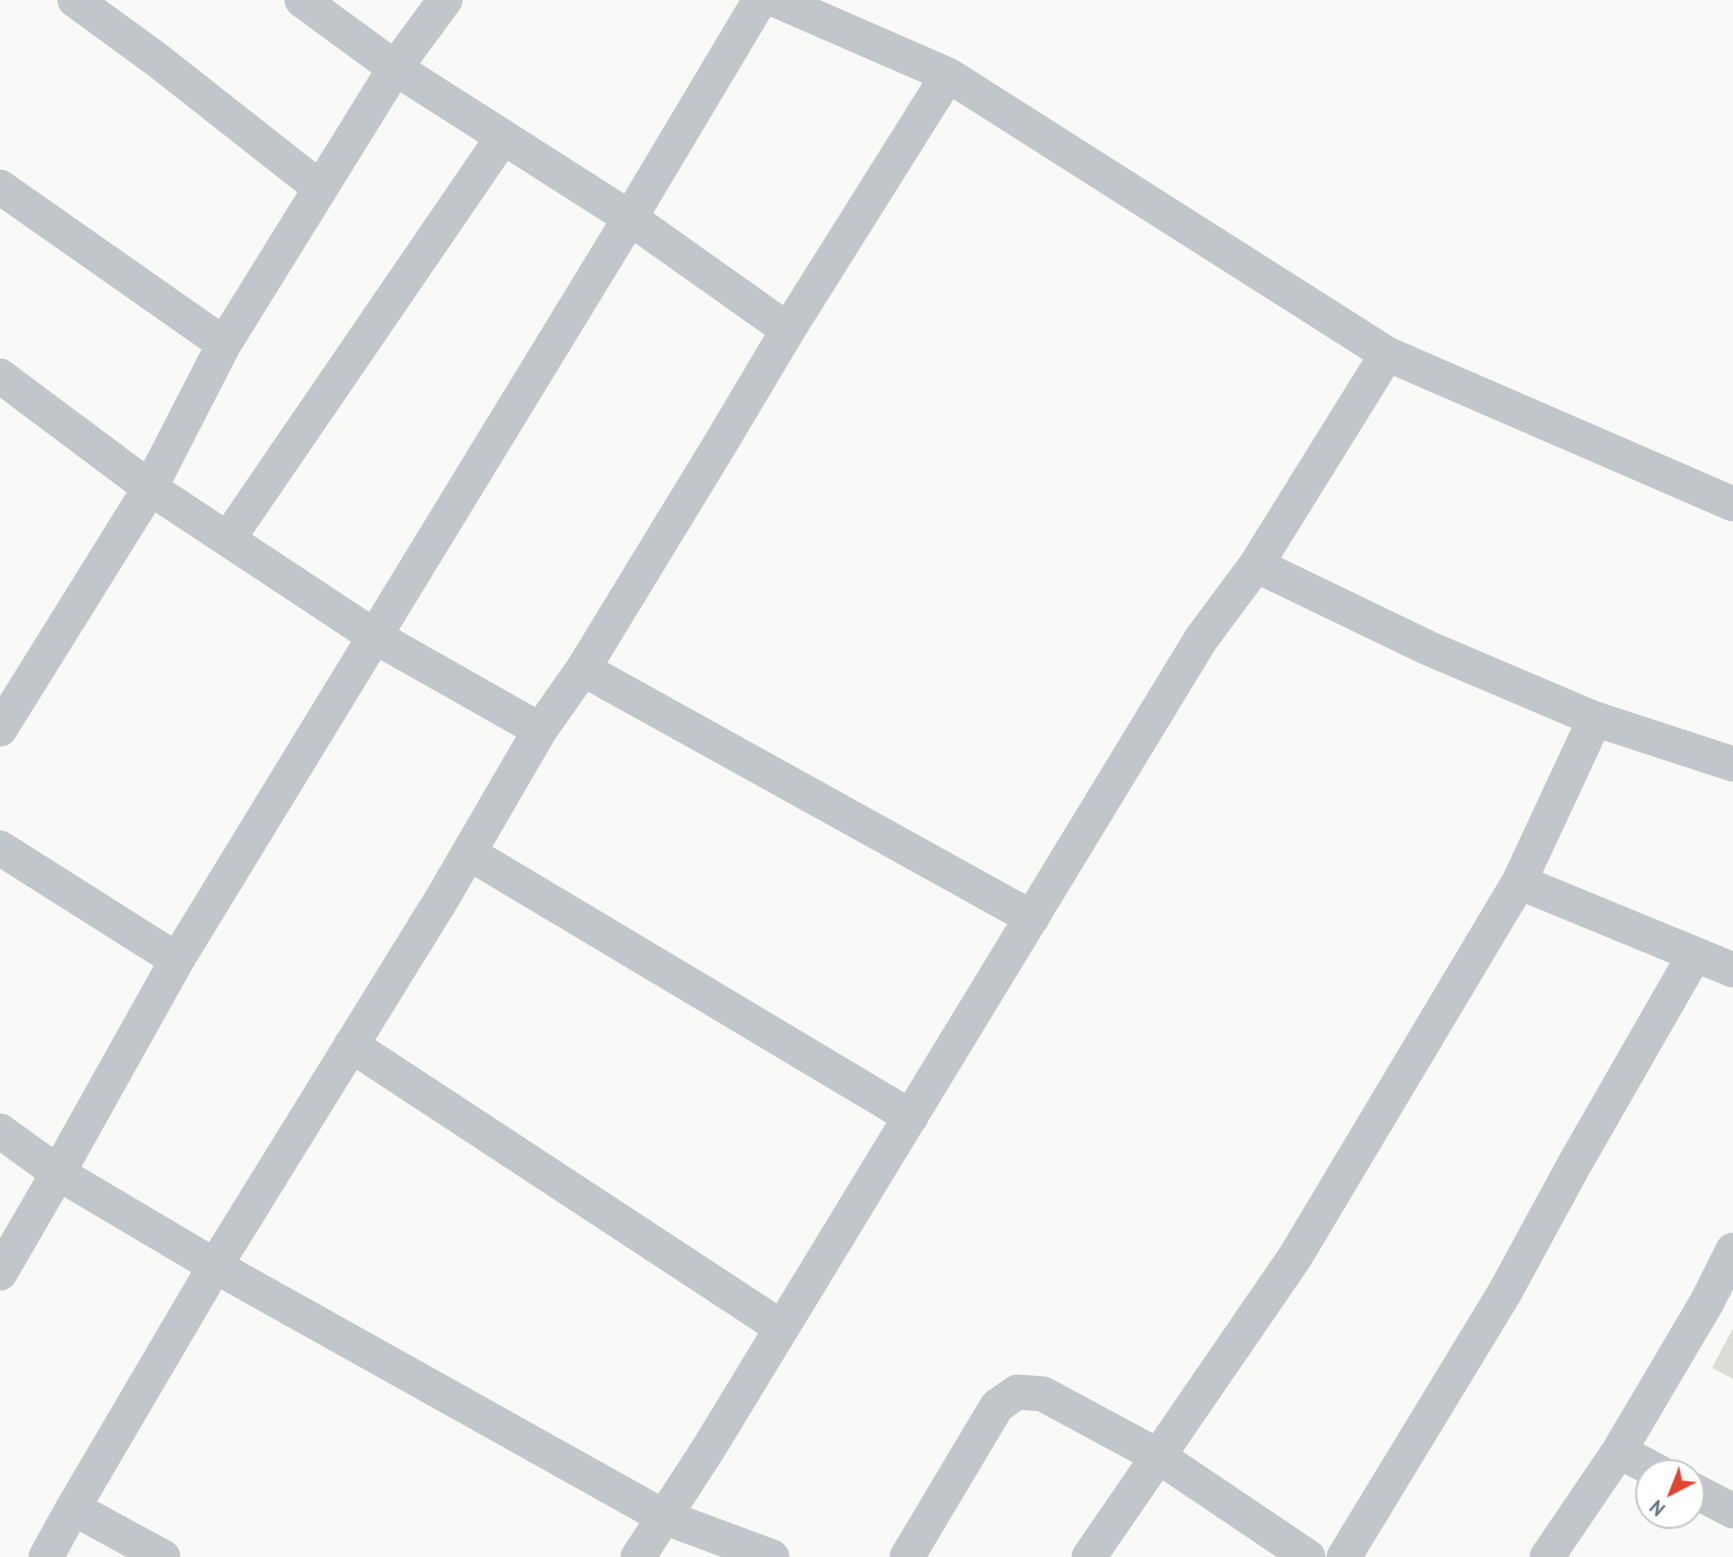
<!DOCTYPE html>
<style>
body{margin:0}
#map{position:relative;width:1733px;height:1557px;overflow:hidden;background:#f9f9f7;font-family:"PT Sans",sans-serif}
canvas{display:block}
.north{position:absolute;left:1635px;top:1459px;width:70px;height:70px;box-sizing:border-box;background:#fff;border:2px solid #c1c9cd;border-radius:50%;rotate:222deg;font-size:19px;font-weight:700;line-height:28px;text-align:center;color:#647882}
.north::after{content:'';display:block;margin:auto;width:24px;height:32px;background:#e2442e;clip-path:polygon(50% 0,100% 100%,50% 72%,0 100%)}
</style>
<div id="map">
<canvas width="1733" height="1557"></canvas>
<div class="north">N</div>
</div>
<script>
const g = document.querySelector('canvas').getContext('2d');
g.lineJoin = 'round';
function paint(path, color) { g.fillStyle = color; g.fill(path, 'evenodd'); }
const shape = rows => new Path2D(rows.map(r => 'M' + r).join(''));
function strokePath(path, color, width, dash) { g.strokeStyle = color; g.lineWidth = width; g.lineCap = dash ? 'butt' : 'round'; g.setLineDash(dash || []); g.stroke(path); }
paint(shape([
 [1733,1328,1733,1379,1712,1368]
]), '#daded6');
strokePath(shape([
 [75,0,156,59,320,188],
 [302,0,395,68,630,218,788,330],
 [776,0,948,75,1387,354,1733,504],
 [0,187,224,344,395,68,445,0],
 [0,376,150,488,374,636,540,730],
 [228,539,503,137],
 [1256,565,1428,648,1595,719,1733,764],
 [583,669,1032,918],
 [0,729,150,488,224,344],
 [0,848,177,960],
 [469,853,911,1117],
 [1519,882,1733,970],
 [351,1045,782,1328],
 [0,1131,58,1173,215,1266,664,1517,772,1557],
 [0,1273,58,1173,177,960,630,218,760,0],
 [1619,1451,1660,1473],
 [1691,1489,1733,1511],
 [73,1508,163,1557],
 [46,1557,73,1508,215,1266,443,897,540,730,583,669,719,446,788,330,948,75],
 [638,1557,707,1451,1201,639,1256,565,1387,354],
 [907,1557,997,1406,1017,1392,1043,1394,1158,1456,1308,1557],
 [1089,1557,1295,1257,1519,882,1595,719],
 [1344,1557,1505,1292,1574,1165,1695,954],
 [1547,1557,1619,1451,1707,1302,1733,1250]
]), '#c0c6c9', 35);
</script>
